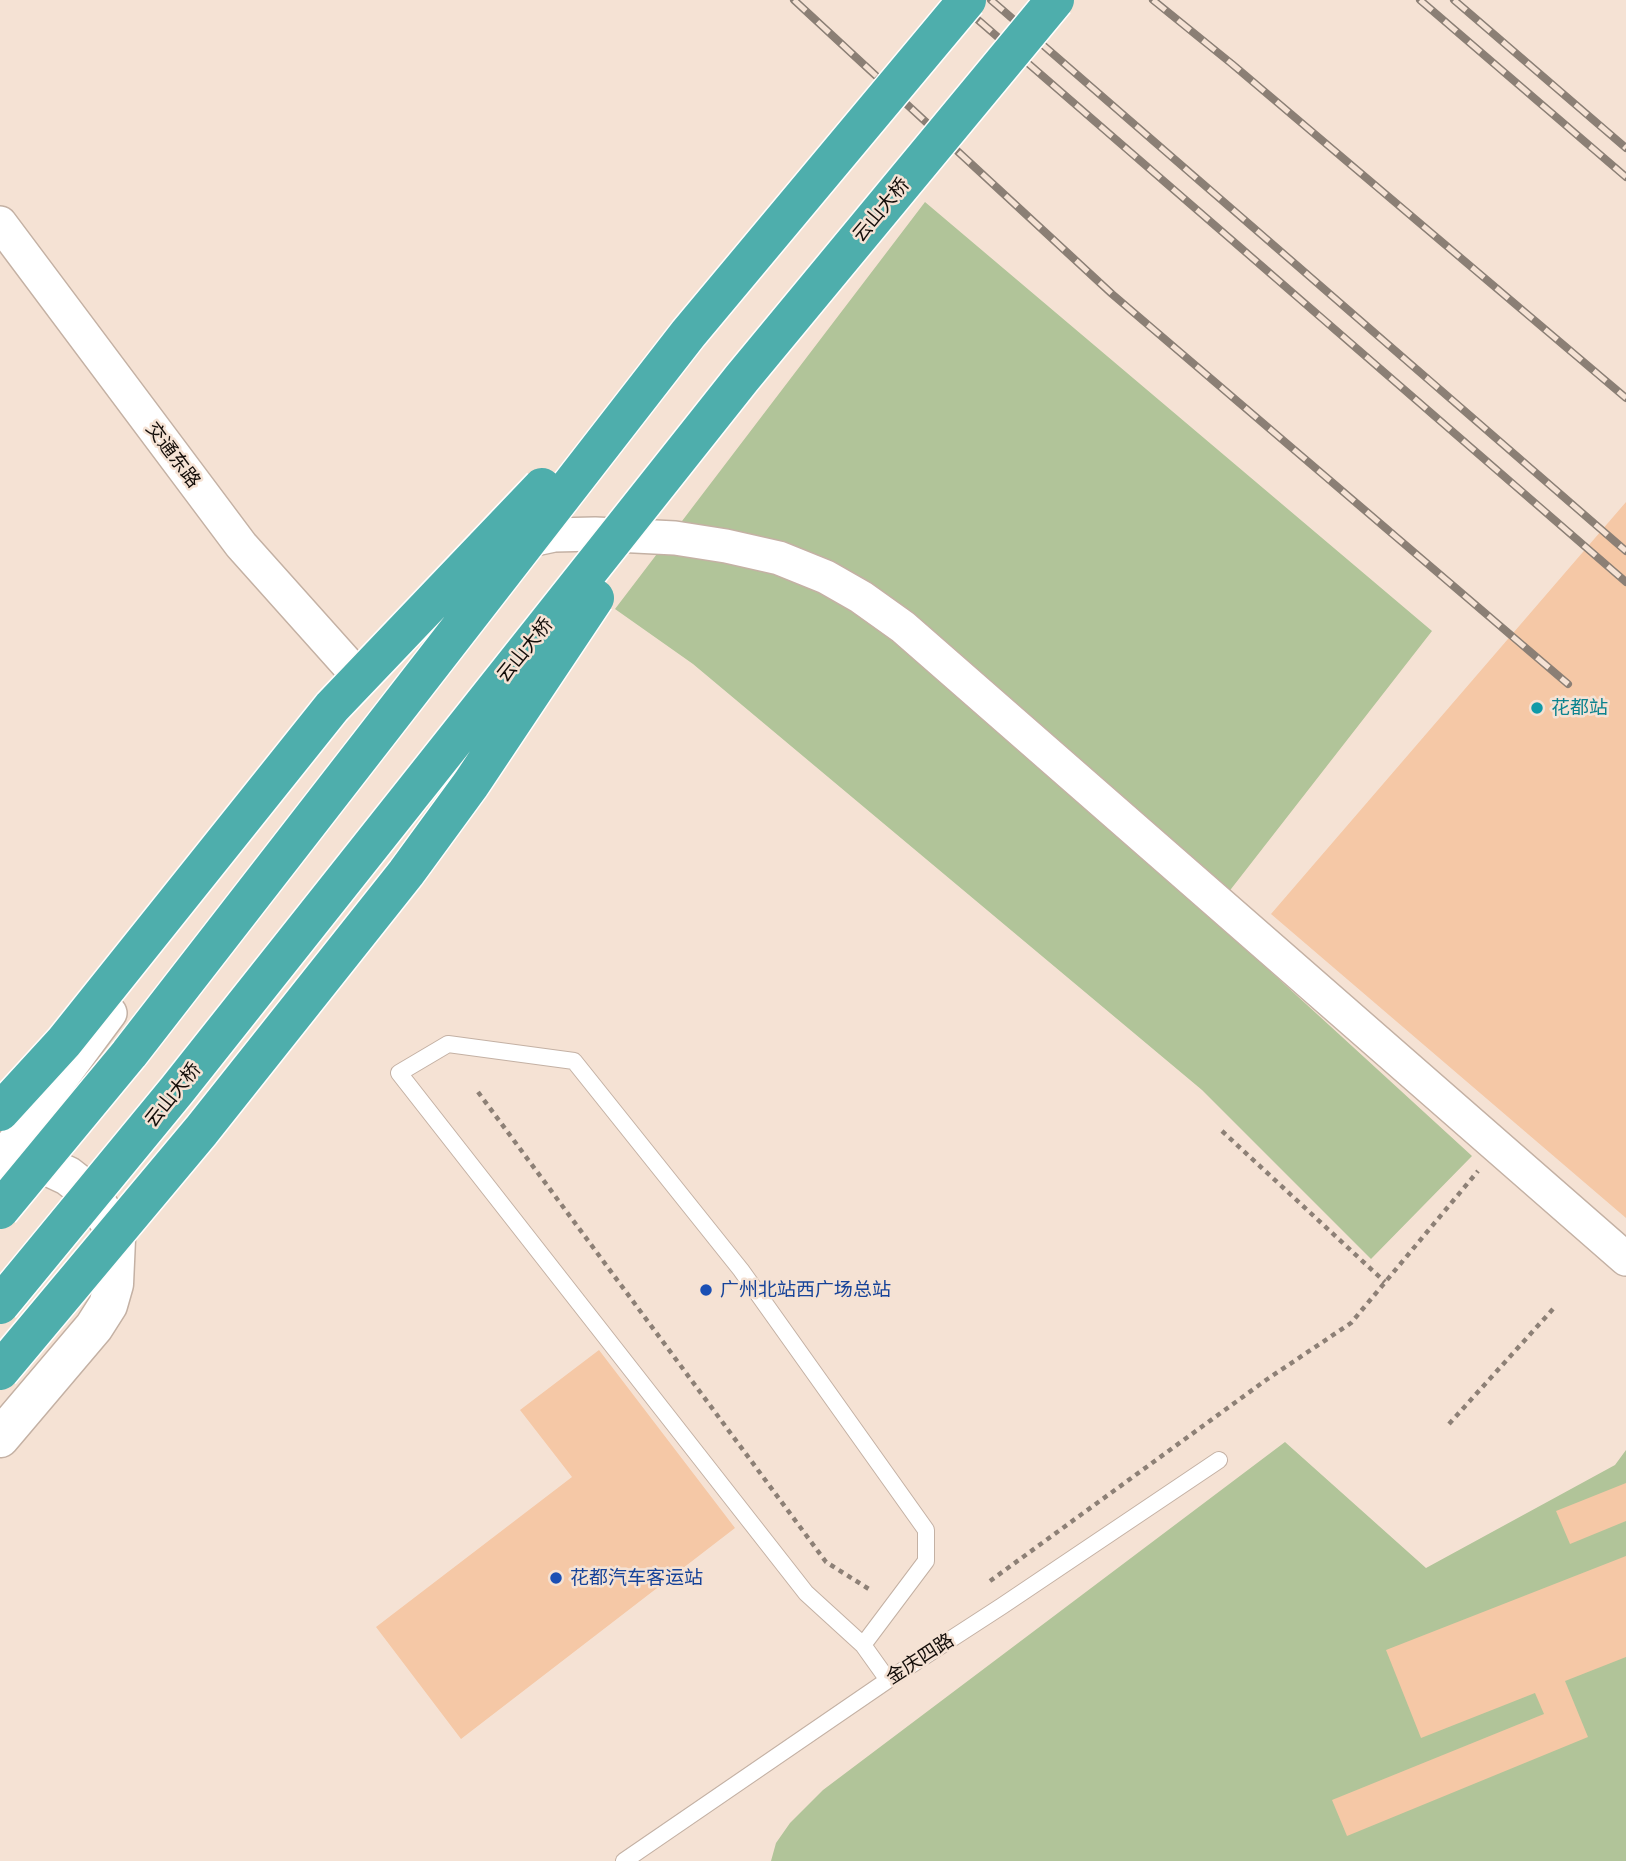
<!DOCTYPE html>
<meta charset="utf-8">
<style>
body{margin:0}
canvas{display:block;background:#f5e2d4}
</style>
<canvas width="1626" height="1861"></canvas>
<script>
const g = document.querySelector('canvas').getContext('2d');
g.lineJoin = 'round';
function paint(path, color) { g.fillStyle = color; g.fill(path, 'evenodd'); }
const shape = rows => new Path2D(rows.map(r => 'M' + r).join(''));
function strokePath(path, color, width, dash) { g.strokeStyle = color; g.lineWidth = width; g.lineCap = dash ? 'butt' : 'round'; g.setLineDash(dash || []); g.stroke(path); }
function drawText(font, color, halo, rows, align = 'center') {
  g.font = font + ' "Asap Condensed","Noto Sans SC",sans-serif'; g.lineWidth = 5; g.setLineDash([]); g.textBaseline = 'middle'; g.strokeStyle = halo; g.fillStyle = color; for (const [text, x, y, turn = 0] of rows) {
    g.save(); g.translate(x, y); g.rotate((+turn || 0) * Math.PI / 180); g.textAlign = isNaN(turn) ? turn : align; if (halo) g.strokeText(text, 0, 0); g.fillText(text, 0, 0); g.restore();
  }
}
paint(shape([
 [925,202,1432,631,1210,916,1472,1156,1371,1259,1202,1090,693,664,615,609],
 [1285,1442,1426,1568,1615,1465,1626,1450,1626,1861,771,1861,776,1843,790,1823,823,1790]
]), '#b1c499');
paint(shape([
 [1626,502,1626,1218,1271,914],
 [599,1350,735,1528,461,1739,376,1627,572,1477,520,1410],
 [1626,1483,1626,1521,1570,1544,1556,1511],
 [1626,1556,1626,1657,1565,1681,1588,1737,1347,1836,1332,1800,1544,1714,1535,1693,1421,1738,1386,1650]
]), '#f5c8a6');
const service = shape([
 [863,1645,926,1561,926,1530,741,1270,574,1061,448,1044,399,1073,806,1593,863,1645,888,1680],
 [624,1861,888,1680,1002,1606,1219,1460]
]);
const minor = shape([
 [0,223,241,545,359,677],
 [512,544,554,535,595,534,675,538,726,546,779,558,826,577,861,597,903,627,1626,1259],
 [0,1161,110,1013]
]);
const tertiary = shape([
 [0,1174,5,1170,25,1165,51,1168,68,1176,82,1187,98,1205,110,1223,116,1239,114,1284,108,1305,94,1327,0,1438]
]);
strokePath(service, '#c4b1a4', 18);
strokePath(minor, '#c4b1a4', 36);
strokePath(tertiary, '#c4b1a4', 41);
strokePath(shape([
 [478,1092,826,1562,872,1591],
 [1222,1131,1385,1282],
 [1449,1424,1553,1309],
 [990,1581,1266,1380,1351,1323,1478,1171]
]), '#8d8076', 4.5, [5, 5]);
strokePath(service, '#fff', 16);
strokePath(minor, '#fff', 33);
strokePath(tertiary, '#fff', 38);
const rail = shape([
 [794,0,1112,294,1568,684],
 [955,0,1626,582],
 [991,0,1626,551],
 [1153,0,1232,64,1626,398],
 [1420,0,1626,177],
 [1454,0,1626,148]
]);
strokePath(rail, '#8b7f75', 8);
strokePath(rail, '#f5e2d4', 5, [16]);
const trunkBridge = shape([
 [0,1112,64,1042,332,707,542,487],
 [0,1210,129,1054,688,334,967,0],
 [0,1305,177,1090,742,378,1055,0],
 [0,1371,201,1131,406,873,471,784,595,598]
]);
strokePath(trunkBridge, '#fff', 41, []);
strokePath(trunkBridge, '#4eaeac', 38);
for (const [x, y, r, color] of [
 [1537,708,7,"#0f9aa8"],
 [706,1290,7,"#1a4fb4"],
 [556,1578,7,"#1a4fb4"]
]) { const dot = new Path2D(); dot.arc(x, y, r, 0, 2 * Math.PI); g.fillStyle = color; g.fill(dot); strokePath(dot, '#f5e2d4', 2.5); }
drawText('19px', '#130d09', '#f5e2d4', [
 ["云山大桥",881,210,-50],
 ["交通东路",173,455,53],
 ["云山大桥",525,650,-51],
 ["云山大桥",173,1095,-51],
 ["金庆四路",920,1659,-33]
]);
drawText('19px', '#0d838f', '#f5e2d4', [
 ["花都站",1551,708]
], 'left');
drawText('19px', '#164399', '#f5e2d4', [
 ["广州北站西广场总站",720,1290],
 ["花都汽车客运站",570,1578]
], 'left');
</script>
